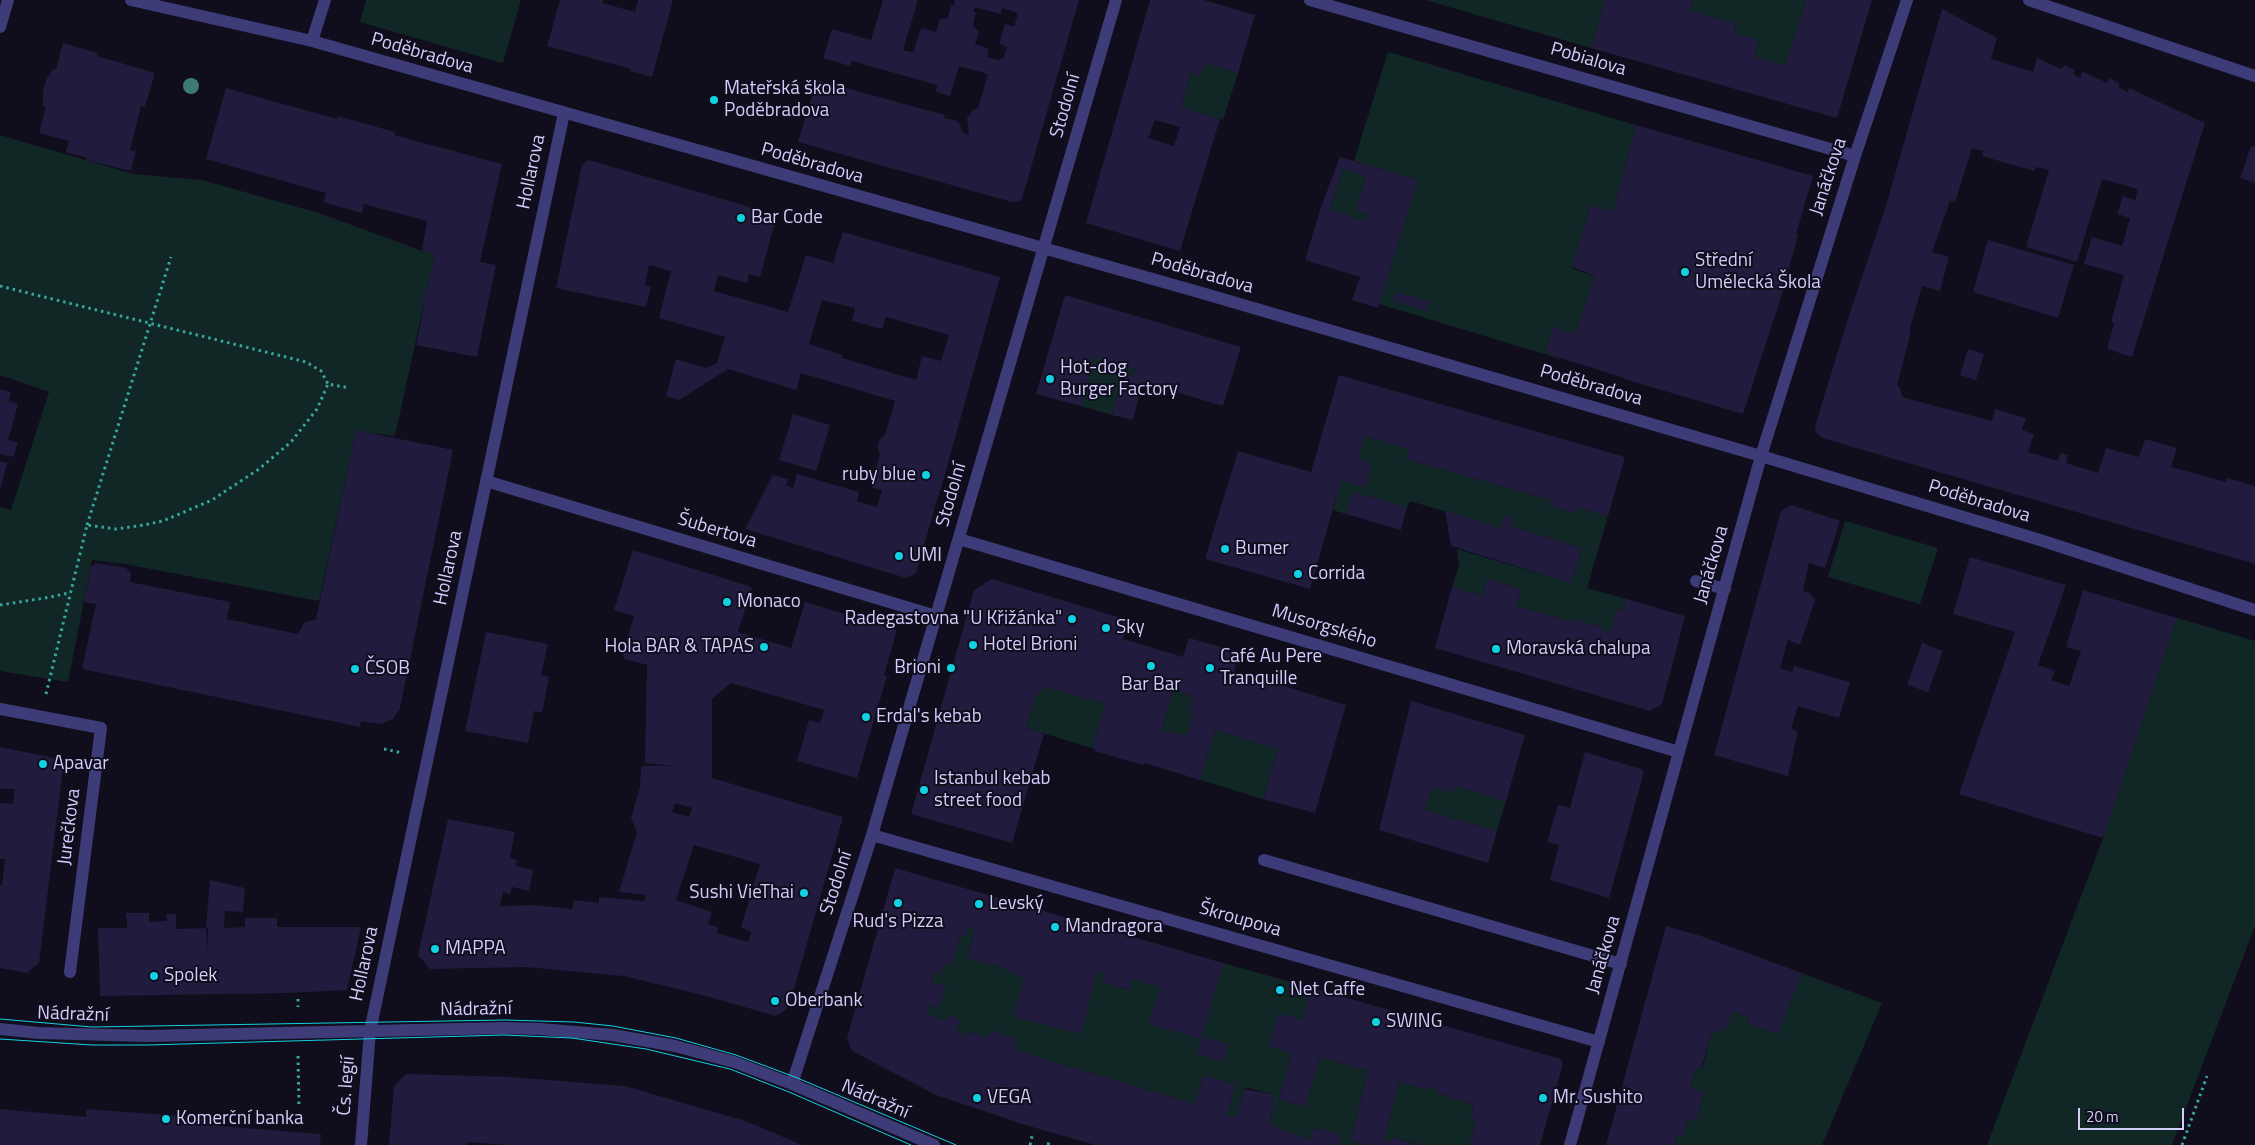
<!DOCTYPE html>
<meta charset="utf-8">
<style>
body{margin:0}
#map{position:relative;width:2255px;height:1145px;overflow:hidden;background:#100d1d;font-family:"Titillium Web",sans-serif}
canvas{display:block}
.scale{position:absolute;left:2078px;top:1108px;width:106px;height:22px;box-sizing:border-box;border:2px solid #d2cdfb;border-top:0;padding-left:6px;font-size:15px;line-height:18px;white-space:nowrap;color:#d2cdfb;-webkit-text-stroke:4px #100d1d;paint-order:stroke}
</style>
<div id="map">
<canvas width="2255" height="1145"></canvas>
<div class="scale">20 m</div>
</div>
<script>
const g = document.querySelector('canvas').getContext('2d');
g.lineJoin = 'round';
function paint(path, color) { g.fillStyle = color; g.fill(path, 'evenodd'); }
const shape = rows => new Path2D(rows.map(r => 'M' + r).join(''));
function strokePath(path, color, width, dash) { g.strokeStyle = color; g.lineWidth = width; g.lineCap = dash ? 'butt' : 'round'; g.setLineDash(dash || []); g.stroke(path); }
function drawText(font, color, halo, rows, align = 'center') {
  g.font = font + ' "Titillium Web",sans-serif'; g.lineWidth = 4; g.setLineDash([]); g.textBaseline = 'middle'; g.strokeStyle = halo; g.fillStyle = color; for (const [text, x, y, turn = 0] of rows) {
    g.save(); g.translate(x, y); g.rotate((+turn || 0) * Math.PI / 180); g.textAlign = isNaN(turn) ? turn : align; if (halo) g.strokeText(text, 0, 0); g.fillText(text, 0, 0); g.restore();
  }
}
paint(shape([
 [366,0,521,0,503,63,360,22],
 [1425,0,1605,0,1591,48],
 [1693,0,1806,0,1785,66,1754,57,1759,41,1734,33,1736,24,1690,10],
 [1388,52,1636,125,1613,212,1590,207,1572,267,1573,269,1595,276,1575,334,1553,327,1545,352,1567,361,1379,304,1418,180,1354,161],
 [1205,63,1238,73,1223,120,1181,107,1192,70,1195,75,1199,75],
 [0,135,133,174,202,180,322,214,422,251,435,253,395,436,356,431,319,601,125,564,92,560,68,682,0,671,0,507,11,510,49,392,0,375],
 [1343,168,1366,176,1355,210,1368,214,1366,221,1330,210],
 [1095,357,1136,369,1134,376,1124,374,1112,415,1081,406],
 [1365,436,1409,449,1406,459,1551,500,1549,506,1573,513,1576,507,1608,516,1587,588,1626,599,1623,611,1616,609,1610,633,1602,630,1602,627,1574,619,1573,622,1516,606,1521,589,1487,579,1482,596,1452,587,1459,567,1457,549,1571,583,1582,548,1511,526,1513,518,1504,516,1501,528,1410,501,1407,507,1353,492,1346,514,1333,510,1341,481,1365,487,1372,464,1358,459],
 [1845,521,1938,548,1920,604,1828,577],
 [2177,618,2255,641,2255,926,2172,1145,1987,1145,2103,838],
 [1047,687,1106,704,1092,748,1026,728,1036,695],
 [1173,690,1193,696,1190,707,1193,714,1188,734,1182,735,1162,730],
 [1215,730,1278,749,1263,799,1200,780],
 [1455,786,1506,801,1497,831,1425,810,1432,787,1454,792],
 [970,924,973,924,972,928,975,929,967,958,1010,970,1009,973,1024,977,1015,1017,1098,970,1105,972,1102,982,1129,990,1133,979,1160,987,1149,1024,1201,1038,1223,963,1312,988,1302,1020,1278,1014,1269,1046,1292,1053,1279,1099,1305,1107,1320,1057,1368,1071,1351,1140,1366,1145,1339,1145,1341,1135,1314,1128,1311,1139,1281,1130,1281,1128,1269,1124,1274,1104,1272,1094,1248,1088,1244,1089,1236,1118,1227,1116,1235,1086,1233,1084,1206,1076,1203,1078,1195,1104,1037,1057,1014,1049,1015,1039,991,1030,987,1038,968,1031,964,1036,956,1033,961,1021,949,1016,947,1020,927,1014,930,1004,939,1007,945,985,931,982,934,972,941,974,944,964,952,966,960,935,966,937],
 [1802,973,1882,1003,1822,1145,1674,1145,1677,1135,1683,1136,1688,1119,1696,1121,1704,1092,1690,1088,1695,1067,1702,1069,1712,1031,1732,1011,1748,1017,1749,1024,1778,1034],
 [1399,1082,1429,1090,1431,1086,1437,1088,1436,1092,1474,1105,1470,1120,1476,1122,1470,1143,1473,1145,1420,1145,1393,1137,1391,1142,1384,1140]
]), '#112726');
paint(shape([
 [560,0,603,0,602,3,635,12,638,0,673,0,652,77,630,71,631,69,547,46],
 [883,0,918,0,903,50,913,52,921,28,936,32,940,19,948,18,951,5,954,6,955,0,1079,0,1022,199,1019,201,1012,202,798,142,817,80,945,115,944,118,958,121,963,133,969,135,967,118,973,110,978,108,988,74,959,66,950,96,936,92,937,85,852,61,850,66,823,58,832,29,871,40],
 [975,7,1000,14,1002,8,1018,13,1014,27,1005,24,999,44,1007,47,1003,59,997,60,987,57,989,49,975,44,979,32,973,25,976,13,973,11],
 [1150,0,1204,0,1255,15,1238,73,1205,63,1203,72,1199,75,1195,75,1192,70,1181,107,1220,119,1180,251,1086,223],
 [1155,120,1180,127,1174,146,1148,138],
 [1605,0,1693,0,1690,10,1736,24,1734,33,1759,40,1754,57,1785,66,1806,0,1872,0,1837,118,1591,48],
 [1942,9,1997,38,1991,59,2033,72,2037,58,2061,69,2064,65,2075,70,2073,74,2080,78,2082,71,2107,83,2109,78,2120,84,2118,87,2128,92,2129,88,2205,123,2132,357,2107,349,2114,323,2111,322,2124,275,2084,264,2092,237,2122,246,2130,218,2117,214,2123,196,2135,200,2138,189,2102,179,2077,262,2026,247,2049,170,2036,167,2034,171,1982,156,1983,151,1972,148,1955,202,1950,201,1932,252,1949,257,1940,291,1922,286,1909,332,1911,332,1897,385,1900,388,1902,397,1992,421,1995,409,2026,418,2022,430,2034,434,2028,452,2058,461,2060,453,2068,455,2066,463,2098,473,2106,448,2139,457,2145,439,2177,448,2171,467,2226,482,2227,478,2255,486,2255,564,1822,438,1816,432,1815,426,1850,312,1886,206],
 [63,43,98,53,97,56,155,73,145,107,141,106,130,150,136,151,131,171,86,160,87,158,66,152,69,141,39,133,46,107,43,106,43,92,46,80,53,69,56,70],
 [226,88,337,119,338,116,395,132,394,135,502,164,480,262,496,265,477,357,416,345,424,306,422,306,425,291,427,291,435,253,422,251,427,221,364,204,362,213,323,202,326,193,206,159],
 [1636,125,1813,176,1796,234,1798,234,1784,288,1743,414,1624,379,1624,378,1545,353,1553,326,1575,334,1595,276,1572,267,1590,207,1592,206,1613,212],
 [2251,146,2255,147,2255,183,2240,178],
 [1340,157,1418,180,1378,308,1352,300,1360,277,1305,260,1321,207],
 [1343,168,1366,176,1355,210,1368,214,1366,221,1330,210],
 [589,160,777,215,760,277,749,274,747,283,718,275,714,291,788,312,806,255,833,263,843,232,1000,277,941,488,935,506,930,505,935,507,916,573,906,578,745,529,773,475,788,479,786,485,793,488,797,474,859,492,857,501,877,507,882,490,871,487,880,454,877,447,880,439,885,435,895,401,801,373,796,390,728,369,679,400,666,396,676,359,706,368,717,363,725,337,659,318,671,271,649,265,645,285,651,287,646,307,556,288,582,165],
 [822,300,855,308,852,321,882,329,886,317,949,335,941,361,922,356,916,380,842,358,842,355,809,344],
 [1988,240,2074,265,2058,318,1973,292],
 [1396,292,1430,302,1427,311,1393,301],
 [1065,295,1241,347,1223,406,1143,382,1133,420,1112,415,1124,374,1134,376,1136,369,1095,357,1081,406,1036,394],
 [1968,349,1984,354,1976,380,1960,375],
 [1339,375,1625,457,1608,516,1576,507,1574,513,1549,506,1551,500,1406,459,1409,449,1365,436,1358,459,1372,464,1365,487,1341,481,1310,589,1205,559,1238,451,1311,472],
 [0,389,11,392,9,401,18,404,8,440,18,443,13,457,0,454],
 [793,414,830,425,816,471,779,460],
 [356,430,453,450,400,708,393,719,381,724,361,721,360,727,82,669,96,604,84,602,91,567,96,563,126,568,131,573,130,582,230,602,227,619,298,634,304,623,316,619],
 [0,461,7,463,1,487,0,487],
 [1353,492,1407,507,1401,530,1346,514],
 [1791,505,1840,521,1825,568,1809,563,1803,591,1810,593,1815,600,1800,645,1788,640,1780,668,1792,672,1794,666,1850,682,1839,718,1798,706,1791,729,1798,731,1788,776,1714,755,1781,511],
 [1445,511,1501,528,1504,516,1513,518,1511,526,1582,548,1571,583,1451,546],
 [633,550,752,587,738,632,791,648,805,602,897,630,884,675,887,676,857,778,797,761,809,720,820,723,824,710,731,683,712,699,712,778,843,817,794,989,787,1009,776,1016,699,994,623,976,526,967,430,969,418,955,448,819,515,832,510,858,517,860,516,866,533,870,529,891,512,887,510,894,503,892,500,906,533,905,572,909,574,900,599,903,599,897,644,901,646,895,619,892,637,832,631,818,640,787,641,766,675,766,645,763,647,665,625,659,623,655,634,616,614,610],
 [675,803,692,808,689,817,672,812],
 [694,845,760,864,741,927,751,932,748,942,717,933,718,927,708,924,712,912,676,900],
 [1970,557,2066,585,2038,665,2055,671,2051,680,2069,686,2081,651,2066,647,2083,590,2177,618,2103,838,1959,794,2015,632,1953,614],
 [992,579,1128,620,1123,639,1183,657,1189,638,1239,652,1234,671,1346,705,1315,813,1263,799,1278,749,1215,730,1200,780,1145,763,1144,765,1094,751,1095,749,1092,748,1106,704,1047,687,1036,695,1026,728,1044,734,1012,843,911,814,974,590],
 [1173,690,1193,696,1190,707,1193,714,1188,734,1182,735,1162,730],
 [1487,579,1521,589,1516,606,1573,622,1574,619,1602,627,1602,630,1610,633,1616,609,1623,611,1626,599,1685,616,1662,704,1650,711,1435,648,1452,587,1482,596],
 [486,632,548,644,541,675,549,677,542,713,534,711,528,743,465,731],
 [1922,643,1943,651,1928,692,1907,685],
 [1411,701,1525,735,1506,801,1455,786,1454,793,1432,787,1425,810,1497,831,1488,863,1379,830],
 [0,747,64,760,39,963,27,973,0,968,0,885,2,886,5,859,0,859,0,803,13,804,15,789,0,789],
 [1585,752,1641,769,1644,772,1609,898,1550,880,1559,845,1547,842,1558,805,1570,808],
 [895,868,1223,963,1202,1037,1228,1044,1224,1062,1197,1054,1201,1039,1149,1024,1160,987,1133,979,1130,990,1102,982,1105,972,1098,970,1081,1034,1014,1017,1024,977,1009,973,1010,970,967,958,975,929,972,928,973,924,970,924,966,937,960,935,952,966,944,964,941,974,934,972,931,982,946,985,939,1007,930,1004,927,1014,947,1020,949,1015,961,1021,956,1033,964,1036,967,1031,987,1038,991,1030,1016,1039,1014,1049,1037,1057,1195,1104,1203,1078,1206,1076,1233,1084,1235,1086,1227,1116,1236,1118,1244,1089,1272,1094,1274,1104,1269,1124,1282,1128,1281,1130,1311,1139,1314,1128,1342,1135,1339,1145,1095,1145,1022,1124,936,1095,852,1051,847,1038],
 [210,880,245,888,243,912,225,911,224,928,245,927,245,918,277,918,277,927,361,927,347,990,286,993,100,996,98,928,127,928,126,913,149,913,149,922,167,921,166,914,176,914,176,929,206,928,207,952,208,928,206,928],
 [1666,926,1701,936,1802,973,1778,1034,1749,1024,1748,1017,1732,1011,1727,1029,1718,1033,1712,1031,1701,1069,1695,1067,1690,1088,1704,1092,1696,1121,1688,1119,1683,1137,1677,1135,1674,1145,1606,1145],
 [1312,988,1561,1059,1563,1064,1540,1145,1473,1145,1470,1143,1476,1122,1470,1120,1474,1105,1436,1092,1437,1088,1431,1086,1429,1090,1399,1082,1384,1140,1391,1142,1393,1137,1418,1145,1366,1145,1351,1140,1368,1071,1320,1057,1305,1107,1279,1099,1292,1053,1269,1046,1278,1013,1302,1020],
 [406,1074,510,1077,625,1086,738,1119,738,1118,802,1145,506,1145,468,1142,467,1145,389,1145,394,1086],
 [0,1109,86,1117,86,1109,220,1119,219,1126,321,1134,320,1145,0,1145]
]), '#211b3d');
strokePath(shape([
 [0,286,306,362,321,371,328,384],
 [87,525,171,257],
 [0,605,45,598,69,593],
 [46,694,87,525,116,529,144,525,163,521,212,500,259,469,291,442,317,409,328,384,350,388],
 [384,749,403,753],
 [298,999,298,1007],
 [298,1056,299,1108],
 [1030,1145,1032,1136],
 [1048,1145,1049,1142],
 [2182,1145,2207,1076]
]), '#36a79f', 3, [2.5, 4]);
strokePath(shape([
 [131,0,312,41,1195,291,1761,456,2040,540,2255,610],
 [1310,0,1855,156],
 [2029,0,2255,76],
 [0,27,8,0],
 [312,41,325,0],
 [486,481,936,616],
 [959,539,1679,752],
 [1696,581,1725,589],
 [0,709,101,728,70,972],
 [872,835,1599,1042],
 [1264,860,1621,964],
 [0,1029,39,1033,147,1036,504,1028,540,1029,613,1035,675,1046,734,1062,792,1084,934,1145],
 [792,1084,872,835,1116,0],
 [361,1145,370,1031,564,113],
 [1570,1145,1761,456,1855,156,1907,0]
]), '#3d3c79', 12);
strokePath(shape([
 [0,1019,92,1027,505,1020,574,1022,613,1026,676,1038,736,1055,795,1077,956,1145],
 [0,1039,92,1045,147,1045,504,1035,572,1038,646,1049,730,1069,789,1092,911,1145]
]), '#11d2e4', 1);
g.fillStyle = '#3c7b71';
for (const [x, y] of [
 [191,86]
]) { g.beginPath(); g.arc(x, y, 8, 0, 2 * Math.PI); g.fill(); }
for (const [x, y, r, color] of [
 [714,100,5,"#11d2e4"],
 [741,218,5,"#11d2e4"],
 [1685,272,5,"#11d2e4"],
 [1050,379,5,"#11d2e4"],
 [926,475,5,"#11d2e4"],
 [1225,549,5,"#11d2e4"],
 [899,556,5,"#11d2e4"],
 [1298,574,5,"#11d2e4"],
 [727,602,5,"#11d2e4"],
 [1072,619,5,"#11d2e4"],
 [1106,628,5,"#11d2e4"],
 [973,645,5,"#11d2e4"],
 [764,647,5,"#11d2e4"],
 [1496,649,5,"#11d2e4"],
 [1151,666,5,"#11d2e4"],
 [951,668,5,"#11d2e4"],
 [1210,668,5,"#11d2e4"],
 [355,669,5,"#11d2e4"],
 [866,717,5,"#11d2e4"],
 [43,764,5,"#11d2e4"],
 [924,790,5,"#11d2e4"],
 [804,893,5,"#11d2e4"],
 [898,903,5,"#11d2e4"],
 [979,904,5,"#11d2e4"],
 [1055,927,5,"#11d2e4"],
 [435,949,5,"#11d2e4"],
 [154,976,5,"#11d2e4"],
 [1280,990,5,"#11d2e4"],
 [775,1001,5,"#11d2e4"],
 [1376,1022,5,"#11d2e4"],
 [977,1098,5,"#11d2e4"],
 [1543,1098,5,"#11d2e4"],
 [166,1119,5,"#11d2e4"]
]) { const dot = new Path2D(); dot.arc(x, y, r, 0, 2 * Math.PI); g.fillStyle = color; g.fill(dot); strokePath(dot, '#100d1d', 2); }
drawText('19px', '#d2cdfb', '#100d1d', [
 ["Poděbradova",422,54,16],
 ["Pobialova",1588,60,16],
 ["Stodolní",1066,106,-74],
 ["Poděbradova",812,164,16],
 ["Hollarova",532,172,-78],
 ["Janáčkova",1829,177,-72],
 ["Poděbradova",1202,274,16],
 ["Poděbradova",1591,386,16],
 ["Stodolní",952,495,-74],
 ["Poděbradova",1979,502,17],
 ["Šubertova",717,531,17],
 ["Janáčkova",1712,565,-74],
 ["Hollarova",449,568,-78],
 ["Musorgského",1324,627,17],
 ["Jurečkova",70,827,-83],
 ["Stodolní",837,883,-72],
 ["Škroupova",1240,920,16],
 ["Janáčkova",1604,955,-74],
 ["Hollarova",365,964,-78],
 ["Nádražní",476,1010,-1],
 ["Nádražní",73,1015,2],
 ["Čs. legií",347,1086,-86],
 ["Nádražní",875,1100,23]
]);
drawText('19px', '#d2cdfb', '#100d1d', [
 ["Mateřská škola",724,89],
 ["Poděbradova",724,111],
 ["Bar Code",751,218],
 ["Střední",1695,261],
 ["Umělecká Škola",1695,283],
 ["Hot-dog",1060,368],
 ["Burger Factory",1060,390],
 ["ruby blue",916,475,"right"],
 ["Bumer",1235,549],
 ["UMI",909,556],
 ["Corrida",1308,574],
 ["Monaco",737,602],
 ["Radegastovna \"U Křižánka\"",1062,619,"right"],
 ["Sky",1116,628],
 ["Hotel Brioni",983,645],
 ["Hola BAR & TAPAS",754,647,"right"],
 ["Moravská chalupa",1506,649],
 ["Café Au Pere",1220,657],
 ["Tranquille",1220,679],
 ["Brioni",941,668,"right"],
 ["ČSOB",365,669],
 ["Bar Bar",1151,685,"center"],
 ["Erdal's kebab",876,717],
 ["Apavar",53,764],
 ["Istanbul kebab",934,779],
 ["street food",934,801],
 ["Sushi VieThai",794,893,"right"],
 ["Levský",989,904],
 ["Rud's Pizza",898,922,"center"],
 ["Mandragora",1065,927],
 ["MAPPA",445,949],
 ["Spolek",164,976],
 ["Net Caffe",1290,990],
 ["Oberbank",785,1001],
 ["SWING",1386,1022],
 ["VEGA",987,1098],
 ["Mr. Sushito",1553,1098],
 ["Komerční banka",176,1119]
], 'left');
</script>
